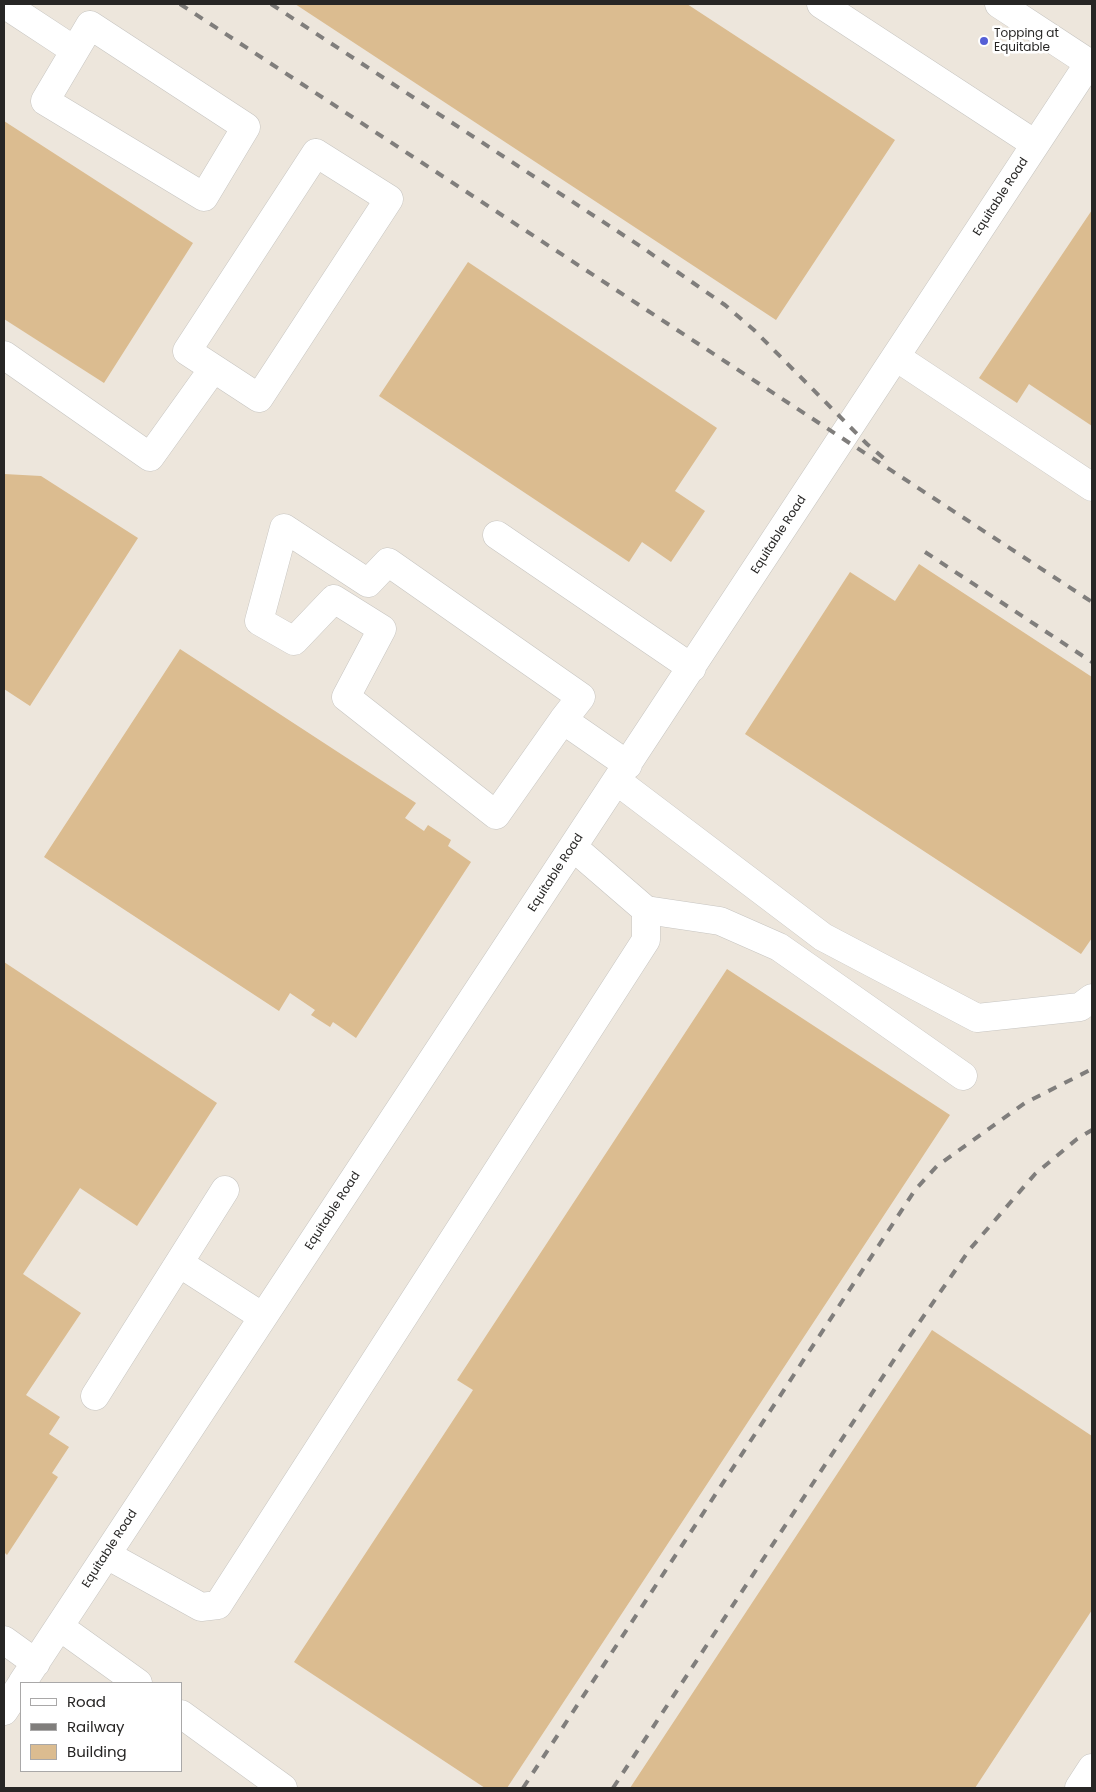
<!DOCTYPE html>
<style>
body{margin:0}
#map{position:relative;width:1096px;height:1792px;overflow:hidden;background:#f6f3f0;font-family:Poppins,sans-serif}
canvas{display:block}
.frame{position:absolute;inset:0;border:5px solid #272625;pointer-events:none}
.legend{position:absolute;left:20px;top:1682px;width:162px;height:90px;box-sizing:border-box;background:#fff;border:1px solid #a9a8a8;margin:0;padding:6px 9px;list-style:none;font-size:15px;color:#272625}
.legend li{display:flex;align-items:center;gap:10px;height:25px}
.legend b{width:25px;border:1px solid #a9a8a8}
</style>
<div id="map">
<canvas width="1096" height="1792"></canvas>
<div class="frame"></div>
<ul class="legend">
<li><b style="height:6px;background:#fff"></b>Road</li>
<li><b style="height:6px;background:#807e7c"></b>Railway</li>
<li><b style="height:14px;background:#dbbc90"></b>Building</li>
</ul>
</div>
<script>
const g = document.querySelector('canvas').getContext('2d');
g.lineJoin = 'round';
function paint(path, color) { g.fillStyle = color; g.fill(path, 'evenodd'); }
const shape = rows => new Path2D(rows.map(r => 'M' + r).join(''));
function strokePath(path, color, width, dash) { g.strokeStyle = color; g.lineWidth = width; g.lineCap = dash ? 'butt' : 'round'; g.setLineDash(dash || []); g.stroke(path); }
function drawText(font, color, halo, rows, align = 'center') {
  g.font = font + ' Poppins,sans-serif'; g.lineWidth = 5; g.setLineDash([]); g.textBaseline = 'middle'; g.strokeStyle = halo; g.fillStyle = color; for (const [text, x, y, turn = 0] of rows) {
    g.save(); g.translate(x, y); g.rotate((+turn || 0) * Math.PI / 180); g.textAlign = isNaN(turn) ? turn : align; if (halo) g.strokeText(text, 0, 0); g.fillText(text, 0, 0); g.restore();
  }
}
paint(shape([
 [4,4,1092,4,1092,1788,4,1788],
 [21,1683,181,1683,181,1771,21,1771]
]), '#ede6dc');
paint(shape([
 [295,4,687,4,895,140,776,320],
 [4,121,193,243,104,383,4,319],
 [1092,210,1092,426,1029,384,1017,403,979,378],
 [468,262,717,428,675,491,705,511,671,562,642,542,629,562,379,396],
 [4,474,41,476,138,538,30,706,4,689],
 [919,564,1092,677,1092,938,1081,954,745,734,850,572,895,601],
 [180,649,416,803,405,818,424,831,428,825,451,840,448,846,471,862,356,1038,333,1022,330,1027,311,1015,315,1010,290,993,279,1011,44,857],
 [4,962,217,1103,137,1226,80,1188,23,1274,81,1313,26,1395,60,1417,49,1434,69,1447,52,1473,58,1477,7,1555,4,1552],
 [727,969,950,1115,507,1788,485,1788,294,1662,473,1390,457,1380],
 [932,1330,1092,1436,1092,1610,975,1788,630,1788]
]), '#dbbc90');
const minor = shape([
 [4,4,74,50],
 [821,4,1035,144],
 [999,4,1092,65],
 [90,25,246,127,204,197,45,101,90,25],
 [316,153,389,199,259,398,187,351,316,153],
 [4,355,150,457,213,369],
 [896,357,1092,487],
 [497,535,692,668],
 [563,720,496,815,346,697,382,629,334,599,294,641,259,621,284,528,368,583,388,562,581,697,563,720,628,765],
 [617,781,823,937,977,1018,1080,1007,1092,998],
 [646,910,720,921,779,947,963,1076],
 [179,1263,263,1317],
 [95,1396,225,1190],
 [107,1555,201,1607,218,1605,646,940,646,910,573,847],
 [60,1627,138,1683],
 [4,1640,36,1663],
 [22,1683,1089,63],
 [4,1711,21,1685],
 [181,1714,283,1788],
 [1079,1788,1092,1768]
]);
strokePath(minor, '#c7c5c1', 29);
strokePath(minor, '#fff', 28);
strokePath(shape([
 [180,4,1092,602],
 [271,4,640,246,725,305,754,330,867,444,887,461],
 [925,552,1092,662],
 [523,1788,915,1190,937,1166,1025,1103,1092,1069],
 [613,1788,903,1346,970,1249,1035,1174,1077,1139,1092,1130]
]), '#807e7c', 4, [9, 9]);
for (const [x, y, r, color] of [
 [984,41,5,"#555fd6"]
]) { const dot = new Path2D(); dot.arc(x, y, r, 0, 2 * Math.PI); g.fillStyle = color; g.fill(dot); strokePath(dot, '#fff', 2); }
drawText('12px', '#272625', '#fff', [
 ["Topping at",994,34],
 ["Equitable",994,48]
], 'left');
drawText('12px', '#272625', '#fff', [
 ["Equitable Road",1001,197,-57],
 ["Equitable Road",779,535,-57],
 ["Equitable Road",556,873,-57],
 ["Equitable Road",333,1211,-57],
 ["Equitable Road",110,1549,-57]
]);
</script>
